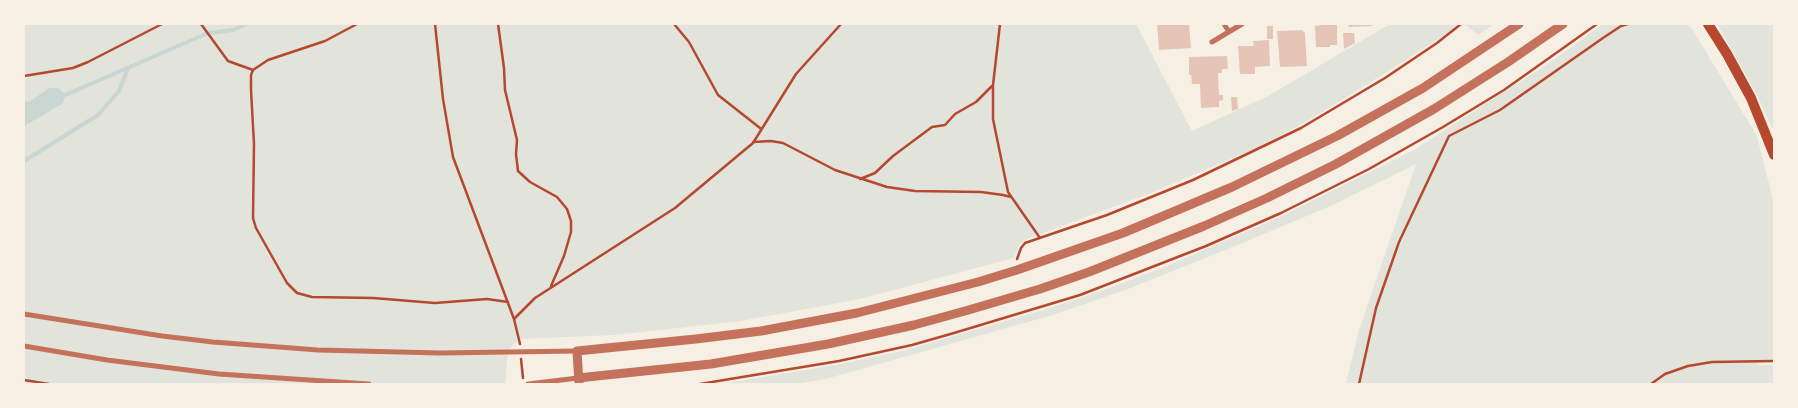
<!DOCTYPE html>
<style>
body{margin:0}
#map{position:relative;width:1798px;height:408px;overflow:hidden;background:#f6efe4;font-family:"Times New Roman",serif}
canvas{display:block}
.frame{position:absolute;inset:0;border:25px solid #f6efe4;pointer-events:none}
</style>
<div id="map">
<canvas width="1798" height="408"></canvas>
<div class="frame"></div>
</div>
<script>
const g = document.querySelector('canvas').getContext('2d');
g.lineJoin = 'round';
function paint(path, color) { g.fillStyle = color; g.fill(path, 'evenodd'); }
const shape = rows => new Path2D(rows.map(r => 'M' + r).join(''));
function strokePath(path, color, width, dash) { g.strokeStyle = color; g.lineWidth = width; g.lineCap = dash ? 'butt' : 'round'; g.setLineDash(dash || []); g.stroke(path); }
paint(shape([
 [24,24,1136,24,1192,131,1268,96,1390,24,1458,24,1449,32,1403,62,1306,122,1254,149,1151,193,1027,239,1019,244,1014,258,860,299,741,321,615,335,519,339,508,351,505,384,24,384],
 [1467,24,1494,24,1478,35,1466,25],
 [1603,24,1689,24,1757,136,1774,204,1774,360,1768,360,1755,365,1774,365,1774,384,1346,384,1359,330,1416,164,1333,205,1228,249,1128,289,1053,315,829,378,798,384,720,384,836,365,906,350,1050,308,1101,291,1162,268,1282,216,1414,150,1552,61],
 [1717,24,1774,24,1774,132,1757,95]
]), '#e2e4dc');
paint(shape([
 [49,88,58,88,66,95,62,104,24,126,24,101,29,102]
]), '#c9d6d2');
strokePath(shape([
 [63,96,208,33,233,30,246,24],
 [24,161,98,115,119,91,128,68]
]), '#c9d6d2', 4);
paint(shape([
 [1157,24,1189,24,1191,48,1159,50],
 [1322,24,1337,24,1337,45,1330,45,1330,47,1316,47,1315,26,1322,25],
 [1348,24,1372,24,1372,26,1349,27],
 [1267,26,1273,26,1273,39,1267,39],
 [1302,30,1305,33,1307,66,1280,67,1277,31],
 [1343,33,1354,33,1355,43,1344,49],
 [1269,40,1270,66,1255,67,1255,74,1240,74,1238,46,1254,46,1253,41],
 [1227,56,1228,69,1222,69,1222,73,1218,73,1219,95,1223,95,1223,100,1219,101,1219,107,1201,108,1200,84,1192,84,1191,75,1189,75,1189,57],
 [1231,97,1237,97,1238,109,1232,111]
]), '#e6c5b7');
strokePath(shape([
 [201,24,228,61,253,70],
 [357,24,325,41,268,60,253,70,251,75,251,90,254,144,253,218,256,228,287,283,297,293,312,297,373,298,435,303,487,299,508,302],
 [435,24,443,99,453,157,514,319,520,344],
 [498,24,504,68,505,90,517,140,516,154,518,171,530,182,557,197,567,209,571,221,571,232,564,256,551,286],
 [674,24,689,42,718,95,760,128],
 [1000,24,993,85,993,119,1008,192,1040,238],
 [24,76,73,68,88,62,162,24],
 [753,142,771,141,783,143,835,170,887,187,915,191,981,192,1003,195,1011,197],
 [860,179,875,173,893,156,932,127,945,125,955,114,976,102,992,86],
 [1017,259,1021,248,1025,243,1107,215,1193,180,1301,128,1385,78,1437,43,1461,24],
 [514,319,535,298,675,208,753,143,796,74,841,24],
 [521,359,523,378],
 [24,380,49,384],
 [700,384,839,361,912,345,954,333,1080,295,1206,246,1281,213,1369,169,1443,127,1504,90,1597,24],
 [1359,384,1376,308,1399,242,1449,136,1500,110,1603,38,1621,26,1628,24],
 [1651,384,1665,374,1688,366,1712,362,1774,361]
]), '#b5482f', 2.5);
strokePath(shape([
 [1224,24,1229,32],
 [1212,42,1242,24],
 [24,314,162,336,213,342,318,350,440,353,577,351],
 [24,346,107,360,219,374,369,384],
 [528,384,578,378]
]), '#c5725c', 5);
strokePath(shape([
 [578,378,711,364,828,344,914,325,965,311,1040,289,1089,272,1204,226,1267,198,1336,164,1434,109,1508,62,1563,24],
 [579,384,577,351,696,339,761,331,857,313,978,282,1017,270,1123,233,1232,187,1337,136,1423,88,1519,24]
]), '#c5725c', 9);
strokePath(shape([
 [1708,24,1727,54,1751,98,1774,155]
]), '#b5482f', 10);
</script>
